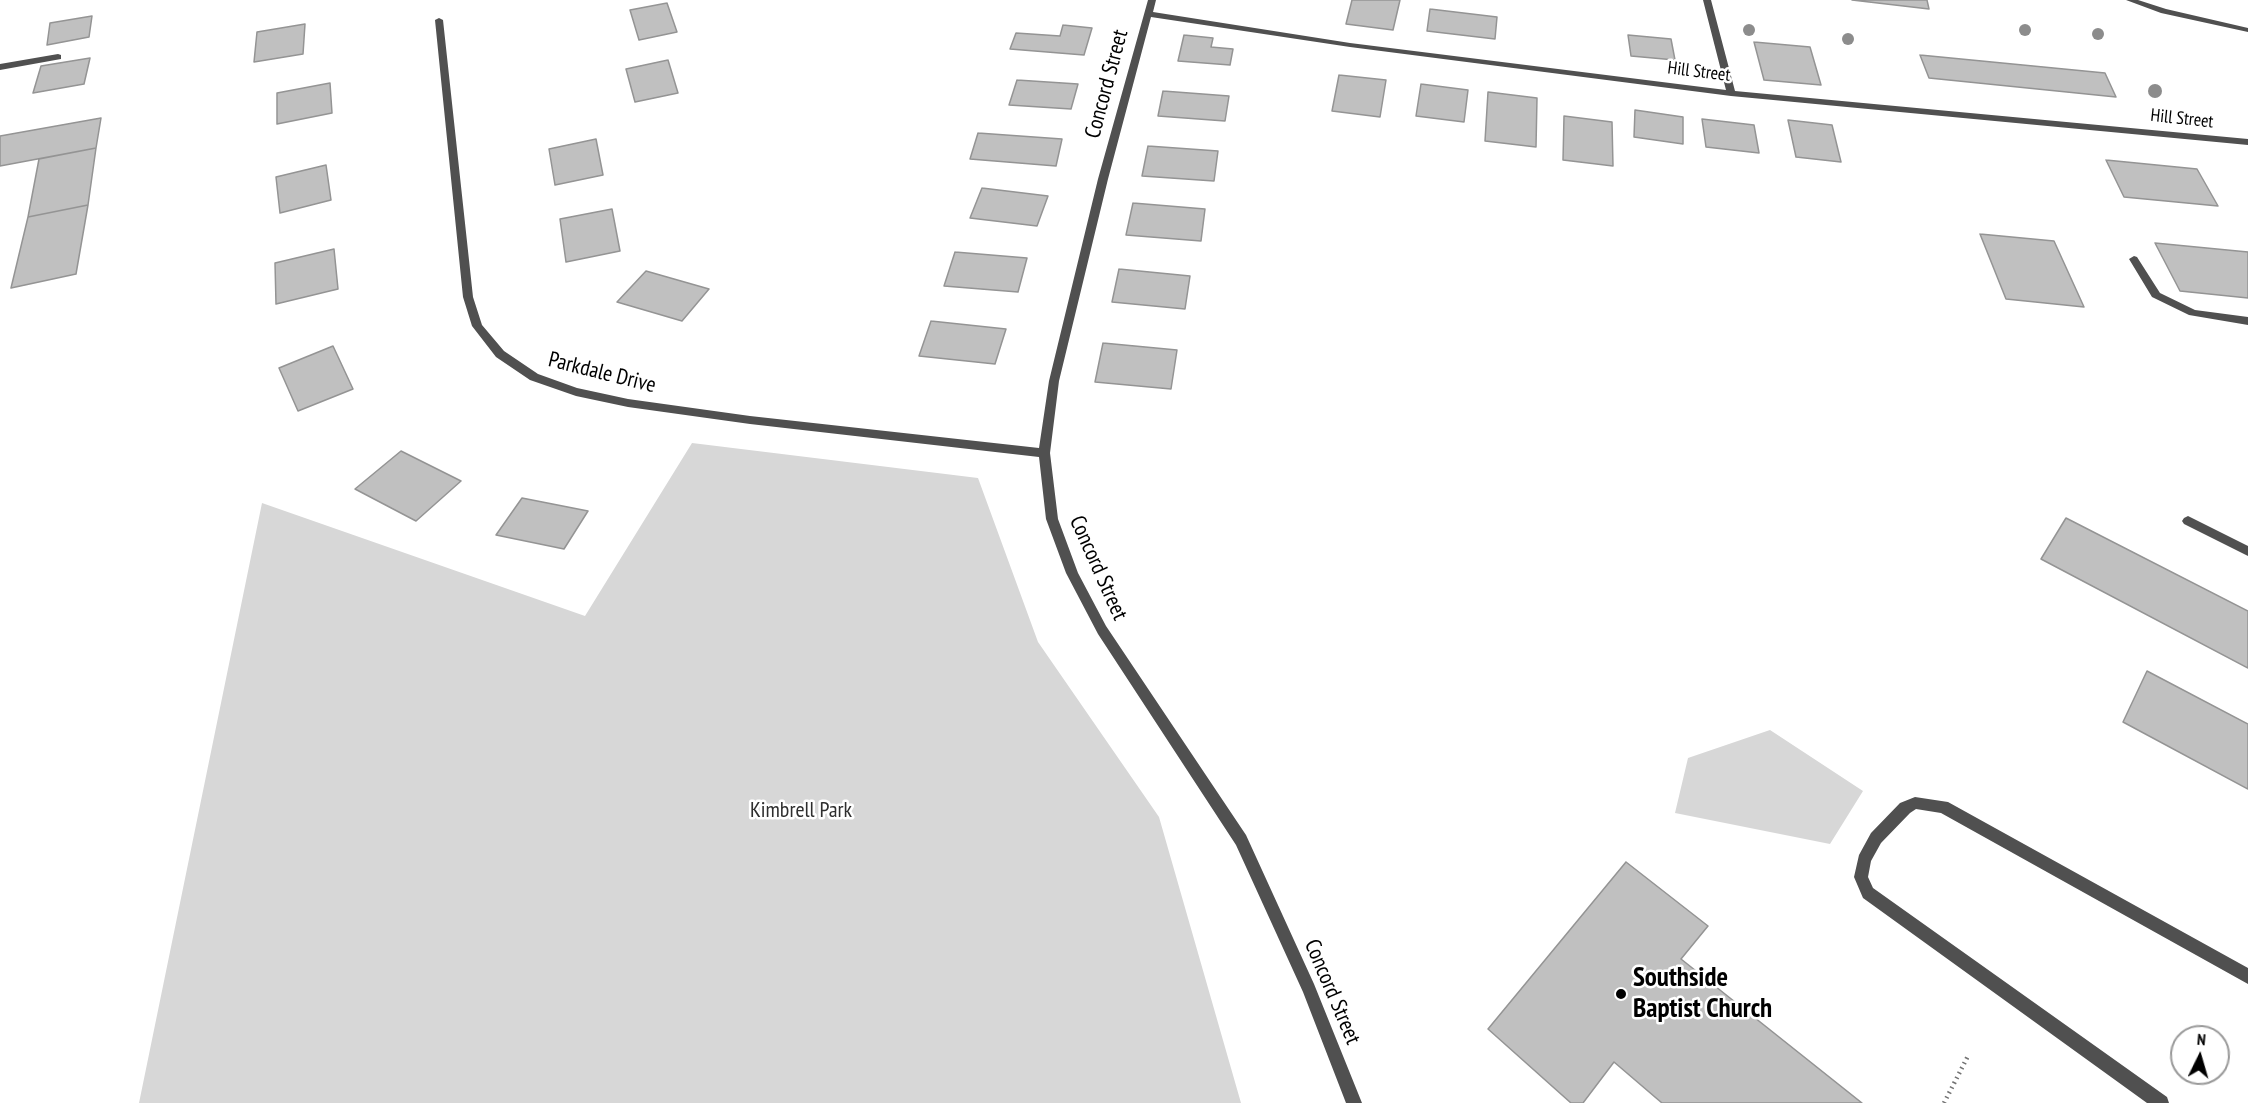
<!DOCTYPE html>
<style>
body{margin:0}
#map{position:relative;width:2248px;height:1103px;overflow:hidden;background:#fff;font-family:"PT Sans Narrow",sans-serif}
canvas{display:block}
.north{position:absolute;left:2170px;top:1025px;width:60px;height:60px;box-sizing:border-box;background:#fff;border:2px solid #999;border-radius:50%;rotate:5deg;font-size:16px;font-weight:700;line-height:24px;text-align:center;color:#000}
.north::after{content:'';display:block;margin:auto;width:21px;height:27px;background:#000;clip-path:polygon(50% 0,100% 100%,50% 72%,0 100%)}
</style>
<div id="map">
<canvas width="2248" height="1103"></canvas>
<div class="north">N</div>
</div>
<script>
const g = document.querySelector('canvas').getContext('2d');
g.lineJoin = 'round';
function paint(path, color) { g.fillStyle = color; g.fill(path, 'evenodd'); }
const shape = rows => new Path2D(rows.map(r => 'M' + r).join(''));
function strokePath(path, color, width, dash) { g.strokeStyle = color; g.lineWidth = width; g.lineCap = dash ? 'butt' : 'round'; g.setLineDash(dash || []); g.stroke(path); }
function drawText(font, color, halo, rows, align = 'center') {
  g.font = font + ' "PT Sans Narrow",sans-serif'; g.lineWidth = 5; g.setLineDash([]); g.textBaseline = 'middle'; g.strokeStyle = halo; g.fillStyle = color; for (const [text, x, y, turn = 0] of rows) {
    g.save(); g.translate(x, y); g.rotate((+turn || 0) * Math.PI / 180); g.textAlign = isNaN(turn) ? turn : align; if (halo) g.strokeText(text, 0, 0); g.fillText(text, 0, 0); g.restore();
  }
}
paint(shape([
 [692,443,978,478,1038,642,1159,817,1241,1103,139,1103,262,503,585,616],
 [1770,730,1863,791,1830,844,1675,813,1688,758]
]), '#d7d7d7');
const building = shape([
 [1352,0,1400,0,1393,30,1346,24,1352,0],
 [1852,0,1927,0,1929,9,1852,0],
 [667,3,677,32,639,40,630,10,667,3],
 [1430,9,1497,17,1495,39,1427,31,1430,9],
 [92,16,89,37,47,45,50,23,92,16],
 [305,24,303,54,254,62,257,32,305,24],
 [1063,25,1092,28,1084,55,1010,49,1016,33,1060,36,1063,25],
 [1184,35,1213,38,1211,47,1233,49,1230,65,1178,61,1184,35],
 [1628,35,1671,39,1675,60,1631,56,1628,35],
 [1754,42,1810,47,1821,85,1764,80,1754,42],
 [1920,55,2105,73,2116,97,1929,78,1920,55],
 [90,58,84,84,33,93,41,66,90,58],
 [668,60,678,93,635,102,626,69,668,60],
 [1339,75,1386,80,1380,117,1332,111,1339,75],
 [1017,80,1078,84,1071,109,1009,105,1017,80],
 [330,83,332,113,277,124,277,93,330,83],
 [1421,84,1468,90,1464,122,1416,116,1421,84],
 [1163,91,1229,96,1225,121,1158,116,1163,91],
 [1488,92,1537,98,1536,147,1485,141,1488,92],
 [1635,110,1683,117,1683,144,1634,137,1635,110],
 [1564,116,1612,122,1613,166,1563,160,1564,116],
 [101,118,96,148,0,166,0,136,101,118],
 [1702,119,1754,125,1759,153,1706,147,1702,119],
 [1788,120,1832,125,1841,162,1796,157,1788,120],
 [978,133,1062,139,1056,166,970,159,978,133],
 [596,139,603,175,555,185,549,149,596,139],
 [1148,146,1218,151,1214,181,1142,176,1148,146],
 [96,148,88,205,28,217,39,159,96,148],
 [2106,160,2197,169,2218,206,2124,197,2106,160],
 [326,165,331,200,280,213,276,177,326,165],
 [982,188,1048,196,1037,226,970,218,982,188],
 [1133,203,1205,209,1201,241,1126,235,1133,203],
 [88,205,76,274,11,288,28,217,88,205],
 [612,209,620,251,566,262,560,219,612,209],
 [1980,234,2054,241,2084,307,2006,299,1980,234],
 [2155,243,2248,252,2248,298,2180,291,2155,243],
 [334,249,338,289,276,304,275,263,334,249],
 [955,252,1027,258,1018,292,944,286,955,252],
 [1119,269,1190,276,1185,309,1112,302,1119,269],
 [646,271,709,289,682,321,617,302,646,271],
 [931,321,1006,329,995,364,919,356,931,321],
 [1103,343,1177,350,1171,389,1095,382,1103,343],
 [333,346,353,389,298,411,279,368,333,346],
 [401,451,461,481,416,521,355,489,401,451],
 [522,498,588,511,564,549,496,535,522,498],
 [2066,518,2248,611,2248,668,2041,559,2066,518],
 [2147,671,2248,724,2248,789,2123,722,2147,671],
 [1626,862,1708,926,1681,959,1862,1103,1662,1103,1614,1062,1583,1103,1571,1103,1488,1029,1626,862]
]);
paint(building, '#c0c0c0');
strokePath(building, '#949494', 1.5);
strokePath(shape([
 [1944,1103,1969,1054]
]), '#727272', 4.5, [1.5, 4]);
paint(shape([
 [2126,0,2138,0,2166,9,2248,28,2248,32,2161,13,2126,0],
 [58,54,61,55,61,59,0,70,0,64,58,54],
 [2134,256,2137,257,2160,293,2195,310,2248,317,2248,325,2189,315,2152,297,2129,259,2134,256],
 [2188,516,2248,546,2248,556,2184,524,2182,521,2184,518,2188,516],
 [1915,797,1948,802,2248,968,2248,984,1941,813,1916,809,1910,813,1881,843,1871,861,1868,877,1873,888,2167,1097,2169,1103,2147,1103,1863,898,1854,877,1859,855,1871,833,1900,803,1915,797]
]), '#505050');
paint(shape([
 [1148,0,1156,0,1153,12,1350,43,1726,90,1703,0,1711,0,1735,91,2248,139,2248,145,1731,96,1350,47,1151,17,1108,179,1059,381,1050,453,1058,519,1078,573,1106,626,1246,835,1314,984,1362,1103,1346,1103,1303,992,1236,845,1098,634,1066,573,1046,519,1039,457,750,424,628,407,576,396,530,380,496,357,472,326,463,297,435,20,439,18,443,20,473,297,482,325,504,351,538,374,577,388,628,399,750,416,1039,448,1049,381,1098,179,1148,0]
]), '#505050');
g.fillStyle = '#8c8c8c';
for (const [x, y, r] of [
 [1749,30,6],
 [2025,30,6],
 [2098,34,6],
 [1848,39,6],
 [2155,91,7]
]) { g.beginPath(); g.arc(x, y, r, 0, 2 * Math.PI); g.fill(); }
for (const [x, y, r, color] of [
 [1621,994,6,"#000"]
]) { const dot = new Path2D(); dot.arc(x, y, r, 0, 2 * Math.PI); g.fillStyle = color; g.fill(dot); strokePath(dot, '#fff', 2); }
drawText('18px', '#000', '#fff', [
 ["Hill Street",1699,72,7],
 ["Hill Street",2182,119,6]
]);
drawText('22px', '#000', '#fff', [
 ["Concord Street",1107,84,-75],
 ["Parkdale Drive",602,373,14],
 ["Concord Street",1098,568,66],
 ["Concord Street",1332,992,67]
]);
drawText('22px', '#2e2e2e', '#fff', [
 ["Kimbrell Park",801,811]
]);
drawText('bold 27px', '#000', '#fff', [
 ["Southside",1633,978],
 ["Baptist Church",1633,1009]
], 'left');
</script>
